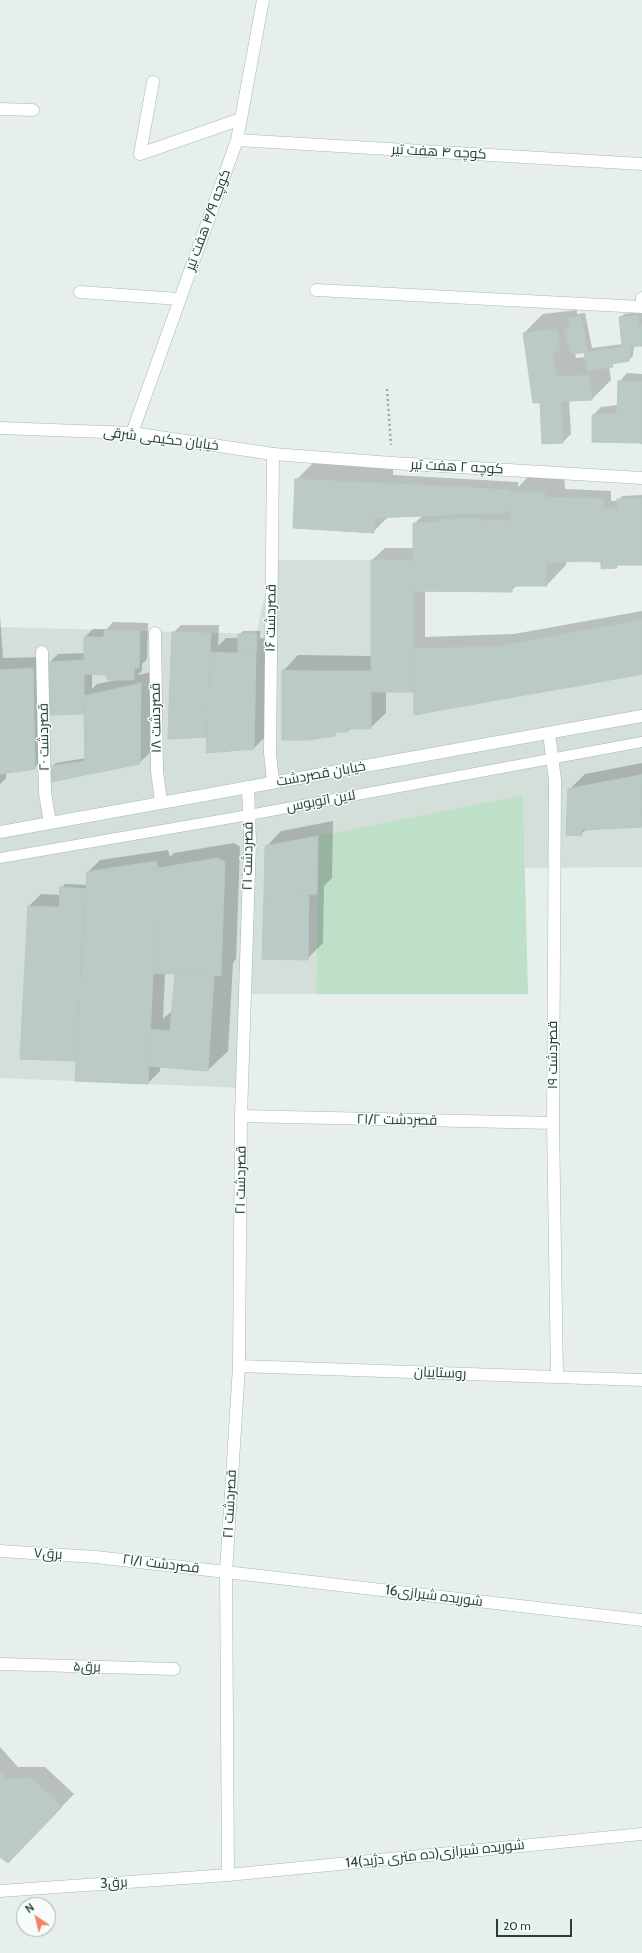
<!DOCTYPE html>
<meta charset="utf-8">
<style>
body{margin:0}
#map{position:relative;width:642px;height:1953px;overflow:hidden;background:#e6efeb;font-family:Cabin,sans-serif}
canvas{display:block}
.north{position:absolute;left:16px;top:1897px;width:40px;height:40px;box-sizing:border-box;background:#f7fbf9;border:1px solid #a3b1ad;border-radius:50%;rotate:325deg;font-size:11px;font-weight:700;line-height:16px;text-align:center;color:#24423a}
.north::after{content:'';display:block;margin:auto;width:14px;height:18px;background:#f4845f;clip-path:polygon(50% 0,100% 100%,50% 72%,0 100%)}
.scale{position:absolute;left:496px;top:1919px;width:76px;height:18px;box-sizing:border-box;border:2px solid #24423a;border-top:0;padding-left:5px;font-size:12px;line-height:14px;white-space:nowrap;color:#24423a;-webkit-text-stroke:3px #f7fbf9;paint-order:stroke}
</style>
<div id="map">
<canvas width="642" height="1953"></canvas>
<div class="north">N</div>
<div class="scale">20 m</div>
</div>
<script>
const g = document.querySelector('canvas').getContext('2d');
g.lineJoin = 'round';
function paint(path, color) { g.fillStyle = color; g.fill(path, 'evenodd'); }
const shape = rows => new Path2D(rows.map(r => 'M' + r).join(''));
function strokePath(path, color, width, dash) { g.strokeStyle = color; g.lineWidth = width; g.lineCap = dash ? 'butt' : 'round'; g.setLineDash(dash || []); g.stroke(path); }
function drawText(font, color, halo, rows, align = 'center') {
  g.font = font + ' Cabin,Cairo,sans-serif'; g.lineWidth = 3; g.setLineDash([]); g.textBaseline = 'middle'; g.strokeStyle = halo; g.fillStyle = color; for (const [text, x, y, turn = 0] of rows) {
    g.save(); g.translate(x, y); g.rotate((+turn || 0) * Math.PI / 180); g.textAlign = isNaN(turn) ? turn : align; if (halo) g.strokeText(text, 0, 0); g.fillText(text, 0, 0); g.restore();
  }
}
paint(shape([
 [273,560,413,560,414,649,501,646,642,620,642,867,525,868,523,795,317,894,316,994,243,994,244,1088,0,1078,0,627,256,634]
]), '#d4dfda');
paint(shape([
 [523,795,528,994,316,994,318,836]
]), '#bfe0c8');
paint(shape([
 [577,310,577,314,585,313,592,348,623,344,620,318,624,314,642,312,642,348,642,345,634,345,633,356,629,360,616,362,609,366,611,380,592,399,569,400,571,434,563,442,541,403,543,401,524,333,543,314],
 [585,352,586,357,576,358,575,353],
 [627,373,642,374,642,442,593,415,601,407,618,405,619,382],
 [316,460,393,464,393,475,518,482,518,487,531,474,564,474,565,489,611,491,611,501,618,501,622,496,642,495,642,563,620,564,616,567,602,561,566,561,566,565,547,585,517,585,511,591,425,591,425,637,514,634,642,611,642,673,415,690,386,691,386,713,370,728,351,728,348,731,338,731,334,735,283,671,298,655,372,656,372,560,385,548,414,548,414,524,423,515,388,517,373,532,296,480],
 [0,615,3,658,45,657,47,756,34,768,6,772,6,778,0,784],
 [113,622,148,623,147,659,142,664,142,671,137,675,153,672,152,751,139,763,52,767,56,763,86,758,85,713,51,714,50,662,58,654,85,653,85,637,93,629,107,629],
 [92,673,108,674,117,680,97,684,92,689],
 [181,625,219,625,218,646,226,638,239,638,239,635,243,631,260,631,260,638,271,639,269,733,254,748,208,736,173,633],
 [642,763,642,825,587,829,581,834,569,790,585,774],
 [333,821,332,878,324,886,323,943,307,959,263,958,266,847,281,831],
 [234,843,240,847,236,959,233,963,228,1051,208,1070,160,1066,160,1071,148,1083,77,1060,21,1058,29,906,41,894,61,895,61,888,65,884,87,885,88,872,100,860,168,850,170,857,174,853],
 [165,973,176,973,173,1010,163,1019],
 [0,1747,18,1767,45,1767,74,1794,20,1850,0,1855]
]), '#0003');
const building = shape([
 [581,316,588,352,571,354,564,330,570,329,568,318,581,316],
 [638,316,641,346,622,347,619,317,638,316],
 [642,325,642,346,641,346,639,326,642,325],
 [557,329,560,350,552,352,556,377,589,375,592,400,533,403,523,333,557,329],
 [631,346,629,361,612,364,613,367,588,371,584,353,631,346],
 [618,381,640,382,640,443,592,442,592,415,617,413,618,381],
 [640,382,642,382,642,444,640,443,640,382],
 [561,402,563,443,542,444,540,403,561,402],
 [295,479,374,483,374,533,293,528,295,479],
 [374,483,441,486,442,515,374,518,374,483],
 [441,486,510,490,510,512,442,515,441,486],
 [510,493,545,493,547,586,511,586,510,493],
 [545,497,583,498,584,561,546,563,545,497],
 [583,498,603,499,603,509,616,509,617,568,601,569,601,562,584,561,583,498],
 [617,499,642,499,642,565,617,565,617,499],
 [480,518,480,521,510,520,512,592,413,591,413,523,439,522,438,519,480,518],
 [371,560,413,560,414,692,371,692,371,560],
 [642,620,642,674,632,676,624,623,642,620],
 [624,623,632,676,565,688,565,634,624,623],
 [104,630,140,631,139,668,134,668,134,680,107,680,107,675,84,674,84,637,104,637,104,630],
 [172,632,211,633,208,704,169,705,172,632],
 [238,634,257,634,256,654,238,653,238,634],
 [565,634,565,688,502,699,501,646,565,634],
 [501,646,502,699,414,715,413,649,501,646],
 [210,652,256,654,254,749,206,753,210,652],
 [84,660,84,714,50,715,49,662,84,660],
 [33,668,35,769,0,774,0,670,33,668],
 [282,670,308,671,308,740,282,740,282,670],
 [308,671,335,671,335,736,308,740,308,671],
 [335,671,371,671,371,729,348,729,348,732,335,732,335,671],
 [141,683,140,764,85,775,84,696,141,683],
 [208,704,207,737,168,739,169,705,208,704],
 [85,761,85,775,51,782,51,766,85,761],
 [642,774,642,804,640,804,641,775,642,774],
 [641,775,642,827,604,829,603,782,641,775],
 [603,782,604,829,582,830,582,836,566,835,568,789,603,782],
 [318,836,317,894,264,897,265,846,318,836],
 [218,858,225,862,221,976,153,973,158,868,218,858],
 [156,861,158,868,148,1084,75,1081,87,872,156,861],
 [60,887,86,889,84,908,59,907,60,887],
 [309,895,308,960,262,959,264,897,309,895],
 [28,906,84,908,76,1061,20,1059,28,906],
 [175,974,214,976,208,1071,149,1066,151,1029,170,1031,175,974],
 [0,1772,6,1779,32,1778,62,1807,8,1863,0,1857,0,1772]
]);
paint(building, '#bbcac4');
strokePath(building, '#b8c9c2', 1);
const service = shape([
 [0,858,249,815,642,742]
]);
const minor = shape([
 [153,82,140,154,241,119],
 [0,109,33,110],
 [237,140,642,164],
 [316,290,642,307,642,298],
 [80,292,179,299],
 [132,433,237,140,263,0],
 [155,633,157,771,161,802],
 [42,652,45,793,50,823],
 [549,733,555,780,553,1123,557,1377],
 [273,782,270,753,273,454,392,463,642,478],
 [241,1116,553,1123],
 [239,1366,642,1380],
 [0,1551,96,1557,642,1620],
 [0,1664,174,1669],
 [228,1875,226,1572,239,1366,241,1116,250,841,248,787],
 [0,1891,228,1875,642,1834]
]);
const tertiary = shape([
 [0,428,132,433,273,454]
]);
const secondary = shape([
 [0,832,642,716]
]);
strokePath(service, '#a8b8b2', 11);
strokePath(minor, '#a8b8b2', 13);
strokePath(tertiary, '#a8b8b2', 13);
strokePath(secondary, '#a4bbb3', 13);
strokePath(shape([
 [387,389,391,445]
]), '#86b3a5', 2.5, [2, 3]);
strokePath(service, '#fff', 10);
strokePath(minor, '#fff', 12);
strokePath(tertiary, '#fff', 12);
strokePath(secondary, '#fff', 12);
drawText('14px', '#24423a', '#f7fbf9', [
 ["کوچه ۴ هفت تیر",439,152,3],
 ["کوچه ۴/۹ هفت تیر",208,220,-70],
 ["خیابان حکیمی شرقی",161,439,7],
 ["کوچه ۲ هفت تیر",457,467,3],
 ["قصردشت ۱۶",271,618,-89],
 ["قصردشت ۱۸",156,718,-91],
 ["قصردشت ۲۰",44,737,-91],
 ["خیابان قصردشت",321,774,-10],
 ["لاین اتوبوس",321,801,-10],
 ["قصردشت ۲۱",248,856,-89],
 ["قصردشت ۱۹",553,1055,-90],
 ["قصردشت ۲۱/۲",397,1120,1],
 ["قصردشت ۲۱",241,1180,-89],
 ["روستاییان",440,1373,2],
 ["قصردشت ۲۱",230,1504,-87],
 ["برق۷",48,1554,3],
 ["قصردشت ۲۱/۱",161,1564,7],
 ["شوریده شیرازی16",434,1596,7],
 ["برق۵",87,1667,2],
 ["14شوریده شیرازی(ده متری دژبد)",435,1854,-6],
 ["3برق",114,1883,-4]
]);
</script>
